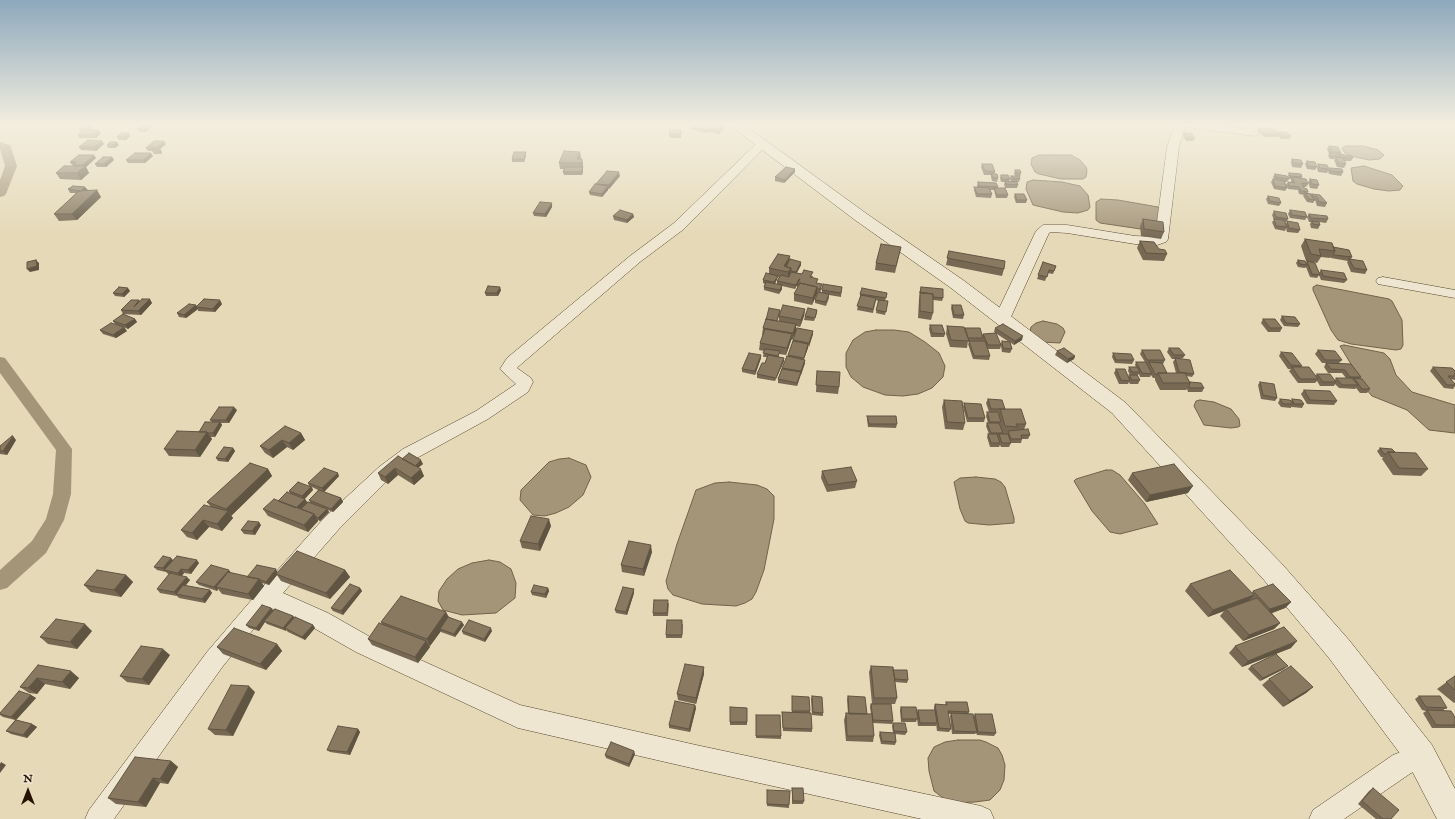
<!DOCTYPE html>
<style>
body{margin:0}
#map{position:relative;width:1455px;height:819px;overflow:hidden;background:#e5d9b7;font-family:"IM FELL English",serif}
canvas{display:block}
.north{position:absolute;left:8px;top:771px;width:40px;height:40px;-webkit-text-stroke:3px #eee6d0;paint-order:stroke;rotate:0deg;font-size:11px;font-weight:700;line-height:16px;text-align:center;color:#251201}
.north::after{content:'';display:block;margin:auto;width:14px;height:18px;background:#251201;clip-path:polygon(50% 0,100% 100%,50% 72%,0 100%)}
</style>
<div id="map">
<canvas width="1455" height="819"></canvas>
<div class="north">N</div>
</div>
<script>
const g = document.querySelector('canvas').getContext('2d');
g.lineJoin = 'round';
function paint(path, color) { g.fillStyle = color; g.fill(path, 'evenodd'); }
const shape = rows => new Path2D(rows.map(r => 'M' + r).join(''));
function strokePath(path, color, width, dash) { g.strokeStyle = color; g.lineWidth = width; g.lineCap = dash ? 'butt' : 'round'; g.setLineDash(dash || []); g.stroke(path); }
const water = shape([
 [1346,146,1363,146,1378,150,1384,155,1380,159,1369,160,1351,156,1344,152,1342,148,1346,146],
 [1055,155,1071,155,1080,160,1086,167,1087,171,1086,177,1083,179,1061,179,1039,174,1035,172,1031,164,1032,158,1039,155,1055,155],
 [1364,166,1392,175,1403,186,1400,190,1389,191,1374,189,1357,184,1353,181,1351,168,1364,166],
 [1033,180,1062,182,1080,186,1088,195,1090,207,1088,210,1078,213,1063,212,1033,205,1026,189,1027,182,1033,180],
 [1101,199,1118,200,1158,207,1161,211,1154,231,1100,223,1096,220,1096,202,1101,199],
 [1317,285,1389,299,1392,301,1402,320,1403,345,1401,349,1396,350,1351,344,1338,340,1331,330,1313,290,1313,287,1317,285],
 [1043,321,1057,324,1063,328,1065,332,1060,343,1042,342,1030,332,1031,327,1036,323,1043,321],
 [876,330,894,330,909,332,925,342,939,353,945,366,943,377,932,388,918,394,903,396,885,395,863,387,851,377,846,367,846,353,853,340,865,332,876,330],
 [1344,345,1384,353,1390,359,1396,375,1412,392,1455,405,1455,433,1429,430,1407,410,1372,396,1366,389,1340,346,1344,345],
 [1200,400,1214,402,1231,409,1239,419,1240,426,1238,427,1231,428,1204,425,1194,406,1196,401,1200,400],
 [569,458,586,465,591,477,583,495,569,507,556,513,545,516,533,515,520,500,521,490,549,462,559,459,569,458],
 [1106,470,1112,470,1120,475,1145,504,1158,524,1120,534,1110,532,1092,511,1074,481,1076,479,1106,470],
 [976,477,995,479,1001,482,1005,487,1014,518,1014,523,989,525,968,523,965,521,960,509,954,482,960,478,976,477],
 [729,482,757,485,767,489,774,496,774,519,764,570,756,592,752,599,745,603,736,606,702,604,673,595,668,589,666,581,677,544,696,490,715,483,729,482],
 [489,560,500,562,511,569,516,583,515,598,496,613,462,615,443,610,438,601,439,591,447,579,458,569,472,563,489,560],
 [958,740,980,740,986,742,998,748,1002,755,1005,765,1004,780,1000,790,990,800,975,802,950,803,934,791,929,771,928,758,934,747,945,742,958,740]
]);
paint(water, '#a49579');
strokePath(water, '#716149', 1);
paint(shape([
 [0,142,10,145,11,147,17,166,6,194,4,196,0,197,0,180,5,166,0,149,0,142],
 [0,357,5,358,72,449,71,494,64,520,46,553,7,588,0,590,0,570,32,541,46,519,53,494,56,450,0,373,0,357]
]), '#a49579');
const minor = shape([
 [1175,124,1215,124,1246,129,1243,124,1254,124,1260,133,1254,136,1185,127,1179,147,1168,239,1166,242,1157,245,1135,244,1067,233,1051,232,1049,233,1010,319,1007,322,1002,324,997,322,994,319,1036,231,1043,225,1067,225,1135,236,1155,237,1167,147,1175,124],
 [762,141,766,142,768,144,766,146,684,229,640,262,519,366,517,368,531,378,533,382,528,392,488,419,415,459,391,477,339,529,283,593,328,613,372,638,520,705,696,745,981,806,990,810,994,819,922,819,696,769,518,728,356,652,312,627,271,608,223,666,114,819,85,819,89,810,207,652,260,590,325,517,379,467,403,449,476,411,516,384,500,369,507,358,630,256,674,223,758,142,762,141],
 [1383,277,1455,290,1455,298,1378,284,1376,281,1378,278,1383,277],
 [1421,744,1430,747,1433,756,1430,765,1411,773,1344,819,1309,819,1313,810,1393,755,1421,744]
]);
const tertiary = shape([
 [728,124,743,124,867,214,963,280,1126,403,1282,564,1349,640,1432,745,1455,789,1455,819,1437,819,1410,767,1329,658,1264,580,1112,413,951,288,855,220,728,124]
]);
strokePath(minor, '#55442e', 1);
strokePath(tertiary, '#55442e', 1);
paint(minor, '#eee6d0');
paint(tertiary, '#eee6d0');
paint(shape([
 [85,124,96,124,96,125,90,130,101,133,96,138,79,138,78,135,81,132,79,129],
 [153,126,146,132,139,132,137,129],
 [690,126,710,127,725,127,719,134,709,132,709,131,706,133,690,129],
 [1258,128,1277,132,1291,136,1289,139,1281,139,1278,136,1277,137,1264,137,1257,131],
 [670,130,681,130,681,138,670,138],
 [1184,133,1195,138,1193,141,1186,141,1183,136],
 [130,136,126,140,119,140,117,137],
 [104,144,96,151,81,150,79,147],
 [166,144,160,149,162,152,161,154,154,154,152,151,148,151,146,148],
 [107,145,119,145,115,148,108,148],
 [1329,146,1341,153,1341,154,1353,158,1351,161,1344,161,1346,164,1344,168,1337,167,1334,160,1335,159,1330,159,1328,156,1329,154,1327,149],
 [153,156,145,163,128,163,126,160],
 [526,156,524,162,512,162,512,159],
 [112,157,114,160,106,167,97,167,95,164],
 [96,158,86,167,89,173,81,180,60,179,56,173,74,166,73,165,72,165,70,162],
 [581,158,580,159,582,159,583,165,583,171,582,175,564,175,563,172,564,169,560,169,559,163],
 [1292,159,1303,164,1301,168,1292,167,1291,162],
 [1307,161,1317,167,1315,170,1307,169,1305,164],
 [982,164,995,172,994,174,998,178,997,182,992,181,991,177,991,175,984,175,981,167],
 [1318,164,1329,169,1327,173,1318,172,1317,168],
 [1330,168,1343,172,1341,176,1329,174,1328,171],
 [795,169,795,172,784,183,775,181,775,177],
 [1015,170,1021,173,1020,177,1019,177,1020,179,1019,182,1017,182,1018,185,1017,188,1005,188,1004,184,1005,182,1001,182,1000,178,1001,175,1010,179,1009,181,1011,181,1010,179,1011,176,1015,176,1014,173],
 [1289,173,1302,177,1301,178,1308,184,1306,187,1303,187,1308,192,1308,193,1311,194,1312,194,1327,203,1325,207,1317,206,1315,200,1313,203,1307,202,1303,196,1304,195,1299,194,1298,190,1288,189,1286,185,1288,182,1291,182,1291,179,1289,179,1288,176],
 [1275,174,1289,179,1287,182,1285,182,1287,188,1285,191,1274,189,1271,182,1273,179,1274,179,1273,177],
 [620,176,609,189,608,189,608,190,602,197,590,195,589,192,596,185,596,184],
 [1310,179,1319,185,1317,189,1310,188,1308,182],
 [978,182,998,187,997,188,1008,195,1007,198,996,198,994,190,990,190,992,194,991,198,976,197,974,190,974,187,977,187,977,186],
 [68,189,88,190,101,197,77,220,59,221,54,214,76,193,70,193],
 [1015,194,1027,200,1026,203,1016,203,1014,197],
 [1268,196,1281,203,1279,206,1268,204,1266,199],
 [552,203,552,207,546,217,534,216,533,213],
 [1290,210,1307,217,1305,220,1290,218,1288,214],
 [1274,211,1288,219,1286,222,1285,222,1286,224,1287,221,1300,230,1298,233,1287,232,1286,228,1285,231,1275,229,1272,222,1274,220,1272,215],
 [633,214,634,217,627,223,614,220,613,216],
 [1309,214,1328,219,1326,223,1319,222,1320,225,1318,229,1311,228,1310,224,1311,222,1309,222,1307,217],
 [1143,219,1164,232,1161,239,1141,236,1140,226],
 [1305,239,1333,247,1352,257,1351,259,1367,270,1365,274,1351,272,1347,262,1348,261,1331,258,1331,257,1330,258,1321,257,1317,263,1313,262,1319,273,1321,270,1347,280,1344,283,1321,280,1319,275,1317,278,1310,277,1306,267,1305,268,1298,267,1296,263,1298,260,1306,263,1307,261,1306,261,1301,246],
 [1140,241,1167,254,1164,261,1143,260,1137,248],
 [901,247,895,273,875,270,876,263],
 [949,251,1004,269,1002,276,946,265],
 [790,261,801,265,797,273,813,276,812,278,817,282,817,283,822,288,820,293,822,293,822,290,842,287,841,297,829,295,829,298,826,306,815,303,815,300,818,293,817,292,812,305,794,301,794,294,797,289,798,283,795,289,782,286,782,289,779,294,764,290,764,287,765,284,763,283,763,280,769,274,769,268],
 [778,277,779,277,777,281,777,284,775,284,777,279],
 [1043,262,1056,266,1053,274,1048,273,1045,281,1037,279],
 [921,287,943,298,942,301,933,300,933,313,931,320,918,318,919,299],
 [501,290,498,296,486,296,485,293],
 [130,291,124,297,115,296,113,293],
 [887,293,885,301,888,301,885,315,876,313,878,301,876,300,873,313,857,310,860,297,860,294],
 [139,300,140,301,152,303,141,315,123,314,121,310],
 [222,304,215,312,198,311,198,309,186,318,179,317,177,313,196,305,197,307],
 [952,305,964,315,963,319,953,318,951,308],
 [805,309,804,316,800,327,796,326,796,331,792,340,791,340,786,355,779,354,779,357,784,358,784,361,775,381,757,378,757,374,765,363,767,357,763,357,764,351,759,350,760,343,763,335,762,335,763,328,780,313,777,321,779,321,779,316],
 [817,310,817,313,814,321,804,320,805,316],
 [1282,316,1300,324,1298,327,1284,326,1280,320],
 [135,319,137,322,128,329,115,324,113,321],
 [1263,319,1282,328,1280,332,1268,332,1261,323],
 [930,325,945,334,944,337,931,337,929,329],
 [947,326,965,328,982,335,983,334,1001,344,1002,341,1009,342,994,332,995,328,1022,340,1014,345,1010,342,1012,349,1010,353,1002,352,1001,346,1000,349,987,349,990,356,989,360,973,359,968,344,969,342,968,341,967,348,950,347,946,334],
 [797,328,813,331,813,334,804,359,805,363,797,386,778,383,778,379,782,368,788,356],
 [100,330,127,331,116,338,103,334],
 [1169,348,1185,355,1183,358,1178,359,1194,374,1192,377,1186,376,1190,382,1204,388,1202,392,1188,392,1187,389,1186,390,1160,390,1155,380,1155,378,1153,378,1151,375,1150,377,1140,377,1139,374,1137,376,1140,380,1138,384,1130,384,1129,382,1128,384,1119,384,1114,373,1116,369,1128,377,1130,375,1128,371,1129,367,1136,367,1135,365,1136,362,1145,362,1140,354,1142,350,1165,360,1163,364,1162,364,1167,373,1176,373,1173,362,1175,359,1172,359,1167,352],
 [1318,350,1342,360,1339,363,1361,377,1360,379,1370,389,1367,393,1360,393,1356,388,1355,389,1339,388,1335,384,1334,386,1320,386,1317,381,1315,383,1298,383,1289,371,1291,369,1288,369,1279,356,1281,352,1302,366,1301,367,1315,376,1317,374,1335,380,1336,378,1346,378,1342,373,1328,373,1324,367,1326,363,1331,363,1322,363,1315,354],
 [1057,351,1075,356,1074,359,1067,363,1055,355],
 [1113,353,1134,360,1132,364,1115,363,1112,357],
 [761,358,755,375,742,372,742,369],
 [1433,367,1455,371,1455,380,1451,379,1455,384,1455,386,1453,389,1444,388,1430,371],
 [817,371,839,387,838,394,816,392],
 [1260,382,1277,398,1275,401,1261,399,1258,385],
 [1304,390,1337,401,1334,405,1307,404,1301,394],
 [988,399,1005,409,1026,424,1024,430,1030,435,1028,439,1022,439,1021,443,1011,443,1009,447,1001,447,1000,445,999,447,990,447,987,437,988,434,989,434,986,426,987,423,988,423,986,416,987,412,989,412,986,403],
 [1280,399,1291,401,1292,399,1304,404,1302,408,1292,407,1291,407,1291,408,1281,407,1278,403],
 [944,400,965,423,963,430,945,429,942,407],
 [964,403,985,418,984,422,967,422,963,407],
 [237,410,229,423,221,423,222,425,215,437,210,437,212,439,200,457,169,456,164,449,199,432,212,422,210,420],
 [867,416,897,424,896,428,868,427,867,419],
 [301,433,305,440,293,450,287,447,273,458,265,453,260,446],
 [16,440,7,455,0,454,0,446],
 [233,448,235,451,228,462,218,461,216,458],
 [1380,448,1395,452,1428,469,1421,476,1393,475,1382,459,1383,457,1381,457,1377,451],
 [402,459,423,464,418,468,424,476,414,485,398,475,388,484,381,480,378,473],
 [268,469,272,476,231,516,233,518,222,531,209,527,197,540,187,537,181,530,211,507,207,502],
 [822,471,857,481,855,488,827,492,821,478],
 [1132,473,1188,493,1146,502,1128,480],
 [339,476,324,492,341,498,343,502,333,512,328,510,329,512,320,521,318,520,318,521,308,532,268,516,263,509,278,501,290,493,289,491,309,486,308,483],
 [312,487,318,490,309,500,310,502,307,502,305,499,313,490],
 [261,525,255,535,244,534,241,530],
 [551,526,540,551,522,548,520,541],
 [652,552,644,576,622,572,621,565],
 [173,560,199,563,191,574,184,573,181,576,190,580,185,586,210,590,212,593,205,603,179,598,177,596,160,593,157,589,169,574,168,574,166,572,157,570,154,567],
 [345,570,350,577,330,599,281,581,277,575,269,585,262,583,264,586,253,600,222,594,218,589,217,591,199,585,196,582,231,573,247,577,278,572],
 [126,575,133,582,121,597,91,592,84,585],
 [1190,584,1252,593,1253,591,1291,602,1285,608,1272,613,1280,623,1274,629,1243,641,1220,616,1224,611,1208,617,1185,591],
 [360,588,362,591,343,615,333,611,331,608],
 [548,588,549,591,546,598,532,595,531,592],
 [634,593,627,615,616,613,615,610],
 [669,603,668,616,653,616,653,613],
 [273,611,293,616,295,618,313,625,315,628,305,640,288,632,286,630,286,631,267,624,265,622,259,631,249,628,246,625],
 [446,612,449,617,464,625,455,637,441,632,441,631,430,646,428,645,430,647,418,663,372,645,368,639,382,625,381,622],
 [683,624,682,638,666,638,666,635],
 [92,631,77,649,48,644,40,637],
 [462,631,492,631,485,642,463,634],
 [277,644,282,651,266,670,223,654,217,647],
 [1235,646,1291,648,1242,667,1229,653],
 [170,655,149,685,127,682,120,676],
 [38,665,79,678,70,689,45,684,37,694,29,693,20,687],
 [871,666,893,671,908,680,907,683,895,682,897,698,895,704,886,704,893,721,892,724,873,723,874,736,873,742,846,741,844,720,846,713,848,714,847,699,848,696,867,714,871,714,870,707,871,704,872,704,869,672],
 [1251,666,1284,669,1260,681,1248,669],
 [704,674,696,704,678,700,677,694],
 [1455,676,1455,702,1454,703,1437,689],
 [1269,679,1313,687,1306,693,1283,707,1262,685],
 [255,692,233,736,215,735,208,729],
 [31,695,36,698,16,720,32,724,37,727,27,738,11,734,6,731,15,720,3,717,0,715,0,713],
 [792,696,810,711,812,729,812,732,783,731,782,712,792,712],
 [812,696,823,713,823,716,812,715,811,699],
 [1419,696,1447,708,1443,710,1455,717,1455,728,1432,728,1423,713,1426,711,1422,710,1415,699],
 [946,702,969,712,968,714,974,716,975,714,996,733,994,736,977,735,976,733,975,734,952,734,950,716,951,714,948,714,951,729,949,732,937,731,936,724,936,726,918,726,917,719,916,722,901,722,900,710,901,707,917,712,918,710,934,710,934,707,935,704,945,705],
 [695,705,696,708,690,732,669,728,669,725],
 [730,707,747,708,747,725,730,725],
 [756,715,781,736,781,739,756,738],
 [893,723,907,732,905,735,895,734,896,742,895,745,881,744,879,735,880,732,893,733,892,726],
 [358,729,360,732,350,755,330,752,327,750],
 [635,754,629,767,606,758,605,755],
 [171,761,178,767,168,784,160,783,146,807,116,804,108,798],
 [792,788,804,801,803,804,792,804],
 [1373,788,1391,819,1376,819,1358,804,1369,791],
 [767,790,789,805,789,808,767,806]
]), '#766853');
paint(shape([
 [91,124,96,125,88,132,86,129],
 [149,124,152,124,153,126,146,132,144,129],
 [724,124,725,127,719,134,719,131],
 [710,126,710,129,709,129,709,131,706,133,706,130],
 [99,130,101,133,96,138,94,134],
 [129,133,130,136,126,140,124,137],
 [102,141,104,144,96,151,94,147],
 [164,141,166,144,160,149,162,152,161,154,159,150,160,149,158,151,156,148],
 [117,142,119,145,115,148,113,145],
 [526,152,526,156,524,162,524,159],
 [580,152,581,158,579,163,577,159],
 [151,153,153,156,145,163,143,160],
 [94,155,96,158,86,167,89,173,81,180,77,173,84,167,83,165],
 [112,157,114,160,106,167,104,164],
 [582,159,583,165,581,170,581,163],
 [583,167,583,171,582,175,581,172],
 [795,169,795,172,784,183,785,180],
 [619,172,620,176,609,189,609,185],
 [608,186,608,190,602,197,602,194],
 [85,187,88,190,81,191],
 [97,190,101,197,77,220,72,214],
 [552,203,552,207,546,217,545,214],
 [633,214,634,217,627,223,627,220],
 [790,256,789,263,786,270,784,266],
 [36,260,39,263,39,270,30,272,27,269],
 [801,262,801,265,795,275,796,272],
 [791,268,790,275,788,279,788,272],
 [778,276,777,279,774,285,774,282],
 [799,279,798,283,795,289,796,285],
 [782,285,782,289,779,294,780,290],
 [500,287,501,290,498,296,497,293],
 [817,287,817,294,812,305,813,298],
 [128,288,130,291,124,297,122,294],
 [150,299,152,303,141,315,138,311],
 [220,300,222,304,215,312,213,309],
 [196,305,198,309,186,318,184,315],
 [805,309,804,316,800,327,801,320],
 [135,319,137,322,128,329,125,325],
 [796,324,796,331,792,340,793,333],
 [124,327,127,331,116,338,113,335],
 [813,331,813,334,809,347,809,343],
 [792,334,791,341,786,355,787,348],
 [1023,336,1022,340,1014,345,1015,341],
 [808,344,808,348,803,361,804,358],
 [761,355,761,358,755,375,755,371],
 [1075,356,1074,359,1067,363,1068,359],
 [784,358,784,361,775,381,776,378],
 [805,360,805,363,801,375,801,371],
 [801,372,800,376,797,386,797,383],
 [234,407,237,410,229,423,226,420],
 [220,422,222,425,215,437,213,433],
 [207,432,212,439,200,457,195,450],
 [301,433,305,440,293,450,289,443],
 [13,436,16,440,7,455,3,451],
 [282,440,287,447,273,458,269,450],
 [233,448,235,451,228,462,225,459],
 [421,460,423,464,415,470,414,466],
 [395,468,398,475,388,484,385,477],
 [268,469,272,476,231,516,226,509],
 [421,469,424,476,414,485,411,478],
 [338,473,339,476,324,492,322,488],
 [1193,486,1188,493,1146,502,1150,495],
 [311,487,313,490,304,499,302,496],
 [341,498,343,502,333,512,331,509],
 [305,499,307,502,298,512,296,508],
 [327,509,329,512,320,521,318,518],
 [228,511,233,518,222,531,217,524],
 [314,514,318,521,308,532,304,525],
 [549,519,551,526,540,551,538,544],
 [203,520,209,527,197,540,192,533],
 [259,522,261,525,255,535,252,531],
 [651,545,652,552,644,576,643,569],
 [171,558,174,561,164,570,163,568],
 [197,560,199,563,191,574,188,570],
 [181,569,184,573,181,577,178,573],
 [276,569,278,573,276,574,277,575,269,585,266,582],
 [229,570,232,574,216,587,218,589,217,591,214,587],
 [345,570,350,577,330,599,326,593],
 [126,575,133,582,121,597,114,590],
 [187,577,190,580,178,595,176,594,174,592],
 [259,579,264,586,253,600,248,594],
 [360,588,362,591,343,615,341,611],
 [548,588,549,591,546,598,545,594],
 [634,589,634,593,627,615,626,612],
 [210,590,212,593,205,603,202,599],
 [1254,595,1248,602,1226,609,1224,611,1208,617,1213,610],
 [1291,602,1285,608,1264,616,1270,609],
 [271,608,274,611,264,621,265,622,259,631,256,628],
 [446,612,449,619,440,629,441,631,430,646,427,639],
 [293,616,296,619,285,628,286,630,286,631,283,628],
 [462,622,464,625,455,637,454,634],
 [1280,623,1274,629,1243,641,1249,635],
 [85,624,92,631,77,649,70,642],
 [313,625,315,628,305,640,302,637],
 [491,628,492,631,485,642,484,639],
 [426,641,430,647,418,663,415,657],
 [1297,641,1291,648,1242,667,1248,661],
 [277,644,282,651,266,670,260,664],
 [163,649,170,655,149,685,142,679],
 [1288,666,1284,669,1260,681,1263,678],
 [704,667,704,674,696,704,696,698],
 [71,671,79,678,70,689,62,682],
 [37,678,45,684,37,694,28,688],
 [249,686,255,692,233,736,226,730],
 [1313,687,1306,693,1283,707,1290,701],
 [31,695,36,698,16,720,11,717],
 [695,705,696,708,690,732,689,729],
 [32,724,37,727,27,738,23,735],
 [358,729,360,732,350,755,347,752],
 [634,751,635,754,629,767,629,764],
 [171,761,178,767,168,784,160,779],
 [1,762,6,765,0,773,0,764],
 [153,778,160,783,146,807,138,802]
]), '#605543');
const building = shape([
 [85,124,91,124,86,129,79,129,85,124],
 [142,124,149,124,144,129,137,129,142,124],
 [692,124,705,124,710,126,706,130,690,126,692,124],
 [713,124,724,124,719,131,709,129,713,124],
 [1258,128,1272,128,1279,134,1265,134,1258,128],
 [83,130,99,130,94,134,78,135,83,130],
 [670,130,681,130,681,134,669,135,670,130],
 [1277,132,1286,132,1291,136,1282,136,1277,132],
 [121,133,129,133,124,137,117,137,121,133],
 [1184,133,1191,133,1195,138,1187,138,1184,133],
 [88,140,102,141,94,147,79,147,88,140],
 [154,141,164,141,156,148,146,148,154,141],
 [110,142,117,142,113,145,107,145,110,142],
 [1329,146,1338,147,1341,153,1332,152,1329,146],
 [153,148,160,148,159,150,152,150,153,148],
 [564,151,580,152,577,159,582,159,581,163,559,163,564,151],
 [514,152,526,152,524,159,512,159,514,152],
 [135,153,151,153,143,160,126,160,135,153],
 [1330,153,1337,153,1339,156,1331,156,1330,153],
 [1340,154,1352,156,1353,158,1341,157,1340,154],
 [79,155,94,155,83,165,73,165,76,162,70,162,79,155],
 [103,157,112,157,104,164,95,164,103,157],
 [1336,157,1343,158,1346,164,1339,163,1336,157],
 [1292,159,1301,160,1303,164,1294,163,1292,159],
 [1307,161,1315,162,1317,167,1308,166,1307,161],
 [982,164,992,164,995,172,985,171,982,164],
 [1318,164,1327,165,1329,169,1320,168,1318,164],
 [64,166,85,166,77,173,56,173,64,166],
 [565,167,583,167,581,172,563,172,565,167],
 [786,167,795,169,785,180,775,177,786,167],
 [1330,168,1342,169,1343,172,1331,171,1330,168],
 [1015,170,1020,170,1021,173,1017,173,1015,170],
 [607,171,619,172,609,185,596,184,607,171],
 [1289,173,1301,174,1302,177,1290,176,1289,173],
 [991,174,997,174,998,178,993,178,991,174],
 [1275,174,1287,176,1289,179,1276,177,1275,174],
 [1001,175,1008,175,1010,179,1002,179,1001,175],
 [1011,176,1019,176,1020,179,1012,178,1011,176],
 [1292,177,1306,179,1308,184,1302,183,1304,188,1307,189,1308,192,1301,191,1299,187,1289,186,1288,182,1295,183,1292,177],
 [1273,179,1284,181,1287,188,1275,186,1273,179],
 [1310,179,1317,180,1319,185,1312,184,1310,179],
 [1005,181,1017,182,1018,185,1006,184,1005,181],
 [978,182,996,183,998,187,979,186,978,182],
 [595,184,608,186,602,194,589,192,595,184],
 [73,186,85,187,81,191,68,189,73,186],
 [974,187,989,188,992,194,977,194,974,187],
 [994,188,1005,188,1008,195,997,195,994,188],
 [97,190,72,214,54,214,79,191,97,190],
 [1305,193,1311,194,1312,197,1315,200,1309,199,1305,193],
 [1015,194,1024,194,1027,200,1017,200,1015,194],
 [1312,194,1320,195,1327,203,1319,202,1317,197,1313,196,1312,194],
 [1268,196,1279,198,1281,203,1270,201,1268,196],
 [540,202,552,203,545,214,533,213,540,202],
 [620,210,633,214,627,220,613,216,620,210],
 [1290,210,1305,212,1307,217,1292,215,1290,210],
 [1274,211,1286,213,1288,219,1276,217,1274,211],
 [1309,214,1327,216,1328,219,1311,218,1309,214],
 [1143,219,1163,222,1164,232,1144,229,1143,219],
 [1274,219,1284,220,1287,227,1276,226,1274,219],
 [1287,221,1298,223,1300,230,1289,228,1287,221],
 [1312,221,1319,222,1320,225,1313,224,1312,221],
 [1305,239,1332,243,1335,251,1319,249,1321,256,1311,254,1305,239],
 [1140,241,1154,242,1159,249,1165,250,1167,254,1146,253,1140,241],
 [881,244,901,247,896,266,876,263,881,244],
 [1333,247,1349,250,1352,257,1334,255,1333,254,1335,251,1333,247],
 [949,251,1005,261,1004,269,947,258,949,251],
 [778,254,790,256,784,266,791,268,788,272,769,268,778,254],
 [790,259,801,262,796,272,791,271,791,268,786,267,790,259],
 [1349,259,1363,261,1367,270,1354,268,1349,259],
 [36,260,37,266,27,269,27,262,36,260],
 [1298,260,1305,261,1307,265,1300,264,1298,260],
 [1307,261,1315,263,1320,275,1312,274,1307,261],
 [1043,262,1056,266,1054,271,1049,270,1047,277,1038,275,1043,262],
 [804,270,813,272,810,277,818,279,816,283,822,284,820,289,817,289,817,287,800,283,798,286,797,285,800,279,799,279,796,285,777,281,781,275,789,277,791,272,802,274,804,270],
 [1321,270,1344,273,1347,280,1323,276,1321,270],
 [766,273,778,276,774,282,763,280,766,273],
 [766,282,782,285,780,290,764,287,766,282],
 [800,283,817,287,813,298,794,294,800,283],
 [823,284,842,287,841,293,822,290,823,284],
 [488,286,500,287,497,293,485,293,488,286],
 [119,287,128,288,122,294,113,293,119,287],
 [921,287,943,289,943,298,933,297,933,294,920,293,921,287],
 [862,288,887,293,886,298,860,294,862,288],
 [818,292,829,294,826,302,815,300,818,292],
 [920,292,933,294,933,313,920,311,920,292],
 [861,295,876,298,873,309,857,306,861,295],
 [142,299,150,299,138,311,121,310,131,300,139,300,134,307,142,299],
 [204,299,220,300,213,309,196,307,204,299],
 [879,300,888,301,886,312,876,310,879,300],
 [189,304,196,305,184,315,177,313,189,304],
 [783,305,805,309,801,320,779,316,783,305],
 [952,305,961,305,964,315,954,315,952,305],
 [769,308,780,310,777,321,766,319,766,320,769,308],
 [808,308,817,310,815,318,805,316,808,308],
 [123,314,135,319,125,325,113,321,123,314],
 [1282,316,1295,317,1300,324,1286,323,1282,316],
 [766,319,796,324,793,333,763,328,766,319],
 [1263,319,1275,319,1282,328,1270,328,1263,319],
 [111,323,124,327,113,335,100,330,111,323],
 [1003,324,1023,336,1015,341,995,328,1003,324],
 [930,325,942,325,945,334,932,333,930,325],
 [947,326,964,327,969,341,951,340,947,326],
 [797,328,813,331,809,343,793,340,797,328],
 [965,328,980,328,983,338,968,338,965,328],
 [765,329,792,334,787,348,760,343,765,329],
 [996,333,1001,345,988,345,983,334,996,333],
 [793,341,808,344,804,358,788,355,793,341],
 [969,341,985,341,990,356,974,356,969,341],
 [1002,341,1010,342,1012,349,1003,348,1002,341],
 [1064,348,1075,356,1068,359,1057,351,1064,348],
 [1169,348,1179,348,1185,355,1174,355,1169,348],
 [765,349,780,351,778,356,763,353,765,349],
 [1142,350,1160,350,1165,360,1147,360,1142,350],
 [1318,350,1335,351,1342,360,1325,360,1318,350],
 [1281,352,1292,353,1302,366,1291,365,1281,352],
 [749,353,761,355,755,371,742,369,749,353],
 [1113,353,1131,354,1134,360,1116,360,1113,353],
 [768,355,784,358,776,378,757,374,762,363,765,363,768,355],
 [787,356,805,360,801,371,782,368,787,356],
 [1175,358,1190,360,1194,374,1179,372,1175,358],
 [1136,362,1146,362,1152,374,1142,373,1136,362],
 [1149,362,1162,363,1167,373,1158,373,1157,375,1155,374,1149,362],
 [1326,363,1351,364,1361,377,1350,377,1345,370,1331,369,1326,363],
 [1129,367,1137,367,1140,372,1132,372,1129,367],
 [1292,367,1309,367,1318,379,1300,379,1292,367],
 [1433,367,1452,368,1455,371,1455,376,1448,376,1455,384,1455,385,1447,385,1433,367],
 [782,369,801,372,797,383,778,379,782,369],
 [1116,369,1125,369,1130,381,1121,380,1116,369],
 [817,371,840,372,839,387,816,385,817,371],
 [1158,373,1185,373,1190,383,1163,383,1158,373],
 [1317,374,1330,374,1336,382,1323,382,1317,374],
 [1129,375,1137,375,1140,380,1132,380,1129,375],
 [1336,378,1352,378,1358,385,1342,385,1336,378],
 [1354,378,1362,379,1370,389,1362,389,1354,378],
 [1190,382,1201,383,1204,388,1190,388,1189,386,1190,383,1190,382],
 [1260,382,1274,384,1277,398,1263,395,1260,382],
 [1304,390,1330,391,1337,401,1310,400,1304,390],
 [988,399,1002,400,1005,409,991,409,988,399],
 [1280,399,1290,400,1293,404,1283,404,1280,399],
 [1292,399,1301,400,1304,404,1294,404,1292,399],
 [944,400,962,401,965,423,947,422,944,400],
 [964,403,981,404,985,418,968,418,964,403],
 [219,407,234,407,226,420,210,420,219,407],
 [1000,409,1021,409,1026,424,1016,424,1018,427,1005,426,1000,409],
 [987,412,998,412,1001,422,990,422,987,412],
 [867,416,896,416,897,424,869,424,867,416],
 [205,422,220,422,213,433,208,433,207,432,199,432,205,422],
 [987,423,999,423,1003,433,991,433,987,423],
 [285,426,301,433,289,443,282,440,269,450,260,446,285,426],
 [1028,429,1030,435,1021,435,1022,439,1011,439,1008,431,1028,429],
 [177,431,207,432,195,450,164,449,177,431],
 [988,434,997,434,1000,443,991,443,988,434],
 [999,434,1008,434,1011,443,1002,443,999,434],
 [12,436,13,436,3,451,0,451,0,446,12,436],
 [224,447,233,448,225,459,216,458,224,447],
 [1380,448,1392,449,1395,452,1388,452,1386,454,1384,454,1380,448],
 [1388,452,1416,453,1428,469,1399,468,1388,452],
 [409,453,421,460,415,466,402,459,409,453],
 [398,456,421,469,411,478,395,468,385,477,378,473,398,456],
 [250,463,268,469,226,509,207,502,250,463],
 [1174,464,1193,486,1150,495,1132,473,1174,464],
 [851,467,857,481,828,485,822,471,851,467],
 [324,468,338,473,322,488,308,483,324,468],
 [298,482,311,487,302,496,289,491,298,482],
 [319,490,341,498,331,509,309,500,319,490],
 [287,492,305,499,296,508,278,501,287,492],
 [274,499,314,514,304,525,263,509,274,499],
 [308,502,327,509,318,518,316,517,314,514,301,509,308,502],
 [204,505,228,511,217,524,203,520,192,533,181,530,204,505],
 [531,516,549,519,538,544,520,541,531,516],
 [248,521,259,522,252,531,241,530,248,521],
 [629,541,651,545,643,569,621,565,629,541],
 [297,551,345,570,326,593,276,574,297,551],
 [163,556,171,558,163,568,154,567,163,556],
 [177,556,197,560,188,570,181,569,178,573,164,570,177,556],
 [211,565,229,570,214,587,196,582,211,565],
 [257,565,276,569,266,582,258,579,259,579,247,577,257,565],
 [97,570,126,575,114,590,84,585,97,570],
 [1230,570,1254,595,1213,610,1190,584,1230,570],
 [228,572,259,579,248,594,216,587,228,572],
 [170,573,187,577,174,592,157,589,170,573],
 [350,584,360,588,341,611,331,608,350,584],
 [1273,584,1291,602,1270,609,1253,591,1273,584],
 [183,585,210,590,202,599,176,594,183,585],
 [534,585,548,588,545,594,531,592,534,585],
 [623,587,634,589,626,612,615,610,623,587],
 [401,596,446,612,427,639,381,622,401,596],
 [1257,598,1280,623,1249,635,1226,609,1257,598],
 [654,600,668,600,667,613,653,613,654,600],
 [262,605,271,608,256,628,246,625,262,605],
 [275,609,293,616,283,628,264,621,275,609],
 [295,617,313,625,302,637,285,628,295,617],
 [448,617,462,622,454,634,440,629,448,617],
 [56,619,85,624,70,642,40,637,56,619],
 [469,620,491,628,484,639,462,631,469,620],
 [667,620,682,620,682,635,666,635,667,620],
 [379,623,426,641,415,657,368,639,379,623],
 [1284,627,1297,641,1248,661,1235,646,1284,627],
 [234,628,277,644,260,664,217,647,234,628],
 [141,646,163,649,142,679,120,676,141,646],
 [1276,654,1288,666,1263,678,1251,666,1276,654],
 [685,664,704,667,696,698,677,694,685,664],
 [38,665,71,671,62,682,37,678,28,688,20,687,38,665],
 [871,666,893,667,897,698,874,698,871,666],
 [1291,666,1313,687,1290,701,1269,679,1291,666],
 [893,670,907,670,908,680,895,679,893,670],
 [1455,676,1455,690,1446,682,1455,676],
 [231,685,249,686,226,730,208,729,231,685],
 [19,691,31,695,11,717,0,714,0,713,19,691],
 [792,696,809,697,810,711,792,711,792,696],
 [812,696,822,697,823,713,813,712,812,696],
 [848,696,865,697,867,714,849,714,848,696],
 [1419,696,1440,696,1447,708,1426,707,1419,696],
 [675,701,695,705,689,729,669,725,675,701],
 [946,702,967,702,969,712,948,711,951,729,939,728,935,704,947,705,946,702],
 [871,704,891,704,893,721,873,720,871,704],
 [730,707,747,708,747,722,730,722,730,707],
 [901,707,916,707,918,719,902,719,901,707],
 [918,710,935,710,937,723,920,723,918,710],
 [1427,710,1451,711,1455,717,1455,725,1436,725,1427,710],
 [782,712,811,713,812,729,783,728,782,712],
 [846,713,872,714,874,736,847,736,846,713],
 [951,713,973,714,977,732,954,731,951,713],
 [975,714,992,714,996,733,978,732,975,714],
 [756,715,780,715,781,736,756,736,756,715],
 [16,720,32,724,23,735,6,731,16,720],
 [893,723,905,723,907,732,894,731,893,723],
 [338,726,358,729,347,752,327,750,338,726],
 [880,732,895,733,896,742,882,741,880,732],
 [611,742,634,751,629,764,605,755,611,742],
 [135,757,171,761,160,779,153,778,138,802,108,798,135,757],
 [792,788,803,788,804,801,793,801,792,788],
 [1373,788,1399,810,1391,819,1383,819,1362,801,1373,788],
 [767,790,790,791,789,805,767,804,767,790]
]);
paint(building, '#897960');
strokePath(building, '#605543', 1);
const sky = g.createLinearGradient(0, 0, 0, 239);
sky.addColorStop(0, '#8da8bc');
sky.addColorStop(0.52, '#f3eedf');
sky.addColorStop(1, '#f3eedf00');
g.fillStyle = sky;
g.fillRect(0, 0, 1455, 239);
</script>
